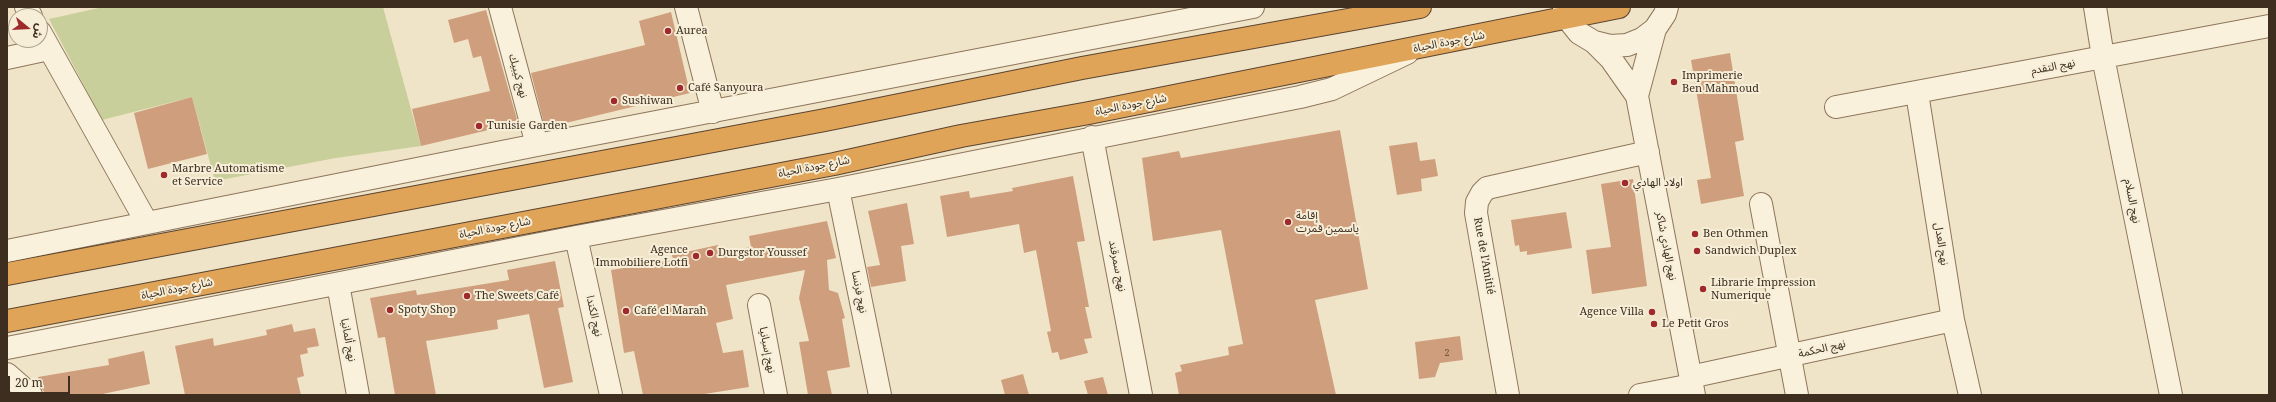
<!DOCTYPE html>
<meta charset="utf-8">
<style>
body{margin:0}
#map{position:relative;width:2276px;height:402px;overflow:hidden;background:#f0e4c8;font-family:"Noto Serif","Noto Sans Arabic",serif}
canvas{display:block}
.frame{position:absolute;inset:0;border:8px solid #3d2e20;pointer-events:none}
.north{position:absolute;left:8px;top:8px;width:40px;height:40px;box-sizing:border-box;background:#f7eed8;border:1px solid #ada18e;border-radius:50%;rotate:108deg;font-size:11px;font-weight:700;line-height:16px;text-align:center;color:#3d2e20}
.north::after{content:'';display:block;margin:auto;width:14px;height:18px;background:#9e2a2b;clip-path:polygon(50% 0,100% 100%,50% 72%,0 100%)}
.scale{position:absolute;left:8px;top:376px;width:62px;height:18px;box-sizing:border-box;border:2px solid #3d2e20;border-top:0;padding-left:5px;font-size:12px;line-height:14px;white-space:nowrap;color:#3d2e20;-webkit-text-stroke:3px #f7eed8;paint-order:stroke}
</style>
<div id="map">
<canvas width="2276" height="402"></canvas>
<div class="frame"></div>
<div class="north">ش</div>
<div class="scale">20 m</div>
</div>
<script>
const g = document.querySelector('canvas').getContext('2d');
g.lineJoin = 'round';
function paint(path, color) { g.fillStyle = color; g.fill(path, 'evenodd'); }
const shape = rows => new Path2D(rows.map(r => 'M' + r).join(''));
function strokePath(path, color, width, dash) { g.strokeStyle = color; g.lineWidth = width; g.lineCap = dash ? 'butt' : 'round'; g.setLineDash(dash || []); g.stroke(path); }
function drawText(font, color, halo, rows, align = 'center') {
  g.font = font + ' "Noto Serif","Noto Sans Arabic",serif'; g.lineWidth = 4; g.setLineDash([]); g.textBaseline = 'middle'; g.strokeStyle = halo; g.fillStyle = color; for (const [text, x, y, turn = 0] of rows) {
    g.save(); g.translate(x, y); g.rotate((+turn || 0) * Math.PI / 180); g.textAlign = isNaN(turn) ? turn : align; if (halo) g.strokeText(text, 0, 0); g.fillText(text, 0, 0); g.restore();
  }
}
paint(shape([
 [103,7,383,7,421,146,336,158,215,181,192,97,102,120,49,19]
]), '#c9cf9b');
paint(shape([
 [486,10,518,123,421,146,412,109,490,91,481,56,473,58,468,39,454,43,448,20],
 [671,12,690,93,545,128,531,73,645,45,639,21],
 [1730,53,1744,140,1735,142,1744,196,1701,204,1697,180,1711,178,1691,60],
 [192,97,207,154,148,169,134,113],
 [1340,130,1368,289,1315,300,1336,395,1179,395,1175,373,1182,371,1180,365,1229,355,1228,347,1243,344,1221,230,1153,241,1142,158,1179,151,1181,158],
 [1417,142,1420,161,1435,159,1438,176,1421,179,1422,191,1397,195,1389,146],
 [1073,176,1085,241,1077,242,1089,307,1085,307,1092,338,1084,339,1088,353,1060,360,1058,352,1052,353,1047,332,1051,331,1036,250,1024,253,1019,224,947,237,940,196,969,191,970,198,1013,191,1012,188],
 [1633,179,1647,286,1592,294,1586,250,1611,247,1601,184],
 [907,203,914,244,901,246,906,281,871,287,867,267,880,265,868,211],
 [1566,212,1572,248,1527,255,1527,251,1520,252,1519,245,1515,246,1511,220],
 [827,221,836,258,827,260,829,290,838,293,845,318,842,319,850,367,827,371,832,395,808,395,799,342,809,341,799,298,805,270,726,285,733,319,716,323,723,353,743,350,749,387,698,395,643,395,634,351,624,353,611,270,673,260,672,255,718,245,719,253,751,247,749,236],
 [555,261,564,307,558,308,573,382,544,388,529,314,497,320,498,329,426,341,436,395,395,395,385,337,378,338,370,298,416,290,417,295,509,280,507,270],
 [292,324,294,332,315,328,319,346,307,348,308,353,300,355,304,376,297,378,301,395,185,395,175,346,213,338,214,346,267,335,266,330],
 [1460,336,1463,360,1440,363,1435,377,1419,379,1415,342],
 [144,351,150,384,98,395,47,395,40,387,38,377,109,365,108,359],
 [1023,374,1029,395,1005,395,1001,380],
 [1103,377,1108,395,1088,395,1084,381]
]), '#cf9f7d');
const minor = shape([
 [26,7,31,16],
 [500,7,537,145],
 [686,7,713,112],
 [1564,7,1567,18,1579,33,1594,42,1610,46,1627,45,1642,39,1655,29,1665,14,1667,7],
 [2095,7,2103,57,2171,395],
 [40,32,147,223],
 [1594,42,1611,59,1637,96,1694,395],
 [7,58,49,49],
 [1917,93,1953,320,1970,395],
 [1637,96,1655,29],
 [1836,107,2269,26],
 [1092,137,1141,395],
 [838,189,880,395],
 [1761,204,1797,395],
 [576,237,611,395],
 [7,251,537,145,1253,7],
 [338,284,358,395],
 [759,305,776,395],
 [7,348,576,237,838,189,1300,97,1332,89,1407,53],
 [7,374,31,395],
 [1690,377,1953,320],
 [1508,395,1476,213,1477,202,1482,193,1487,188,1648,152],
 [1640,395,1692,385]
]);
const highway = shape([
 [7,274,825,120,1082,68,1420,7],
 [7,321,834,164,961,136,1089,113,1619,7]
]);
strokePath(minor, '#8d765c', 24);
strokePath(highway, '#5b4430', 24);
strokePath(minor, '#faf1dc', 22);
strokePath(highway, '#e0a458', 22);
for (const [x, y, r, color] of [
 [668,31,4,"#9e2a2b"],
 [1674,82,4,"#9e2a2b"],
 [680,88,4,"#9e2a2b"],
 [614,101,4,"#9e2a2b"],
 [479,126,4,"#9e2a2b"],
 [164,175,4,"#9e2a2b"],
 [1625,183,4,"#9e2a2b"],
 [1288,222,4,"#9e2a2b"],
 [1695,234,4,"#9e2a2b"],
 [1697,251,4,"#9e2a2b"],
 [710,253,4,"#9e2a2b"],
 [696,256,4,"#9e2a2b"],
 [1703,289,4,"#9e2a2b"],
 [467,296,4,"#9e2a2b"],
 [390,310,4,"#9e2a2b"],
 [626,311,4,"#9e2a2b"],
 [1652,312,4,"#9e2a2b"],
 [1654,324,4,"#9e2a2b"]
]) { const dot = new Path2D(); dot.arc(x, y, r, 0, 2 * Math.PI); g.fillStyle = color; g.fill(dot); strokePath(dot, '#f7eed8', 1.5); }
drawText('9px', '#624a37', null, [
 ["2",1447,353]
]);
drawText('11px', '#3d2e20', '#f7eed8', [
 ["Aurea",676,31],
 ["Imprimerie",1682,76],
 ["Ben Mahmoud",1682,89],
 ["Café Sanyoura",688,88],
 ["Sushiwan",622,101],
 ["Tunisie Garden",487,126],
 ["Marbre Automatisme",172,169],
 ["et Service",172,182],
 ["اولاد الهادي",1633,183],
 ["إقامة",1296,216],
 ["ياسمين قمرت",1296,229],
 ["Ben Othmen",1703,234],
 ["Agence",688,250,"right"],
 ["Immobiliere Lotfi",688,263,"right"],
 ["Sandwich Duplex",1705,251],
 ["Durgstor Youssef",718,253],
 ["Librarie Impression",1711,283],
 ["Numerique",1711,296],
 ["The Sweets Café",475,296],
 ["Spoty Shop",398,310],
 ["Café el Marah",634,311],
 ["Agence Villa",1644,312,"right"],
 ["Le Petit Gros",1662,324]
], 'left');
drawText('11px', '#3d2e20', '#f7eed8', [
 ["شارع جودة الحياة",1449,42,-11],
 ["نهج التقدم",2053,67,-11],
 ["نهج كيبيك",518,76,75],
 ["شارع جودة الحياة",1131,105,-11],
 ["شارع جودة الحياة",814,167,-11],
 ["نهج السلام",2132,201,79],
 ["شارع جودة الحياة",495,228,-11],
 ["نهج العدل",1941,244,81],
 ["نهج الهادي شاكر",1666,246,79],
 ["Rue de l'Amitié",1484,256,80],
 ["نهج سمرقند",1117,266,79],
 ["شارع جودة الحياة",177,289,-11],
 ["نهج فرنسا",859,292,79],
 ["نهج الكندا",594,316,78],
 ["نهج ألمانيا",348,340,80],
 ["نهج الحكمة",1822,349,-13],
 ["نهج إسبانيا",767,350,79]
]);
</script>
